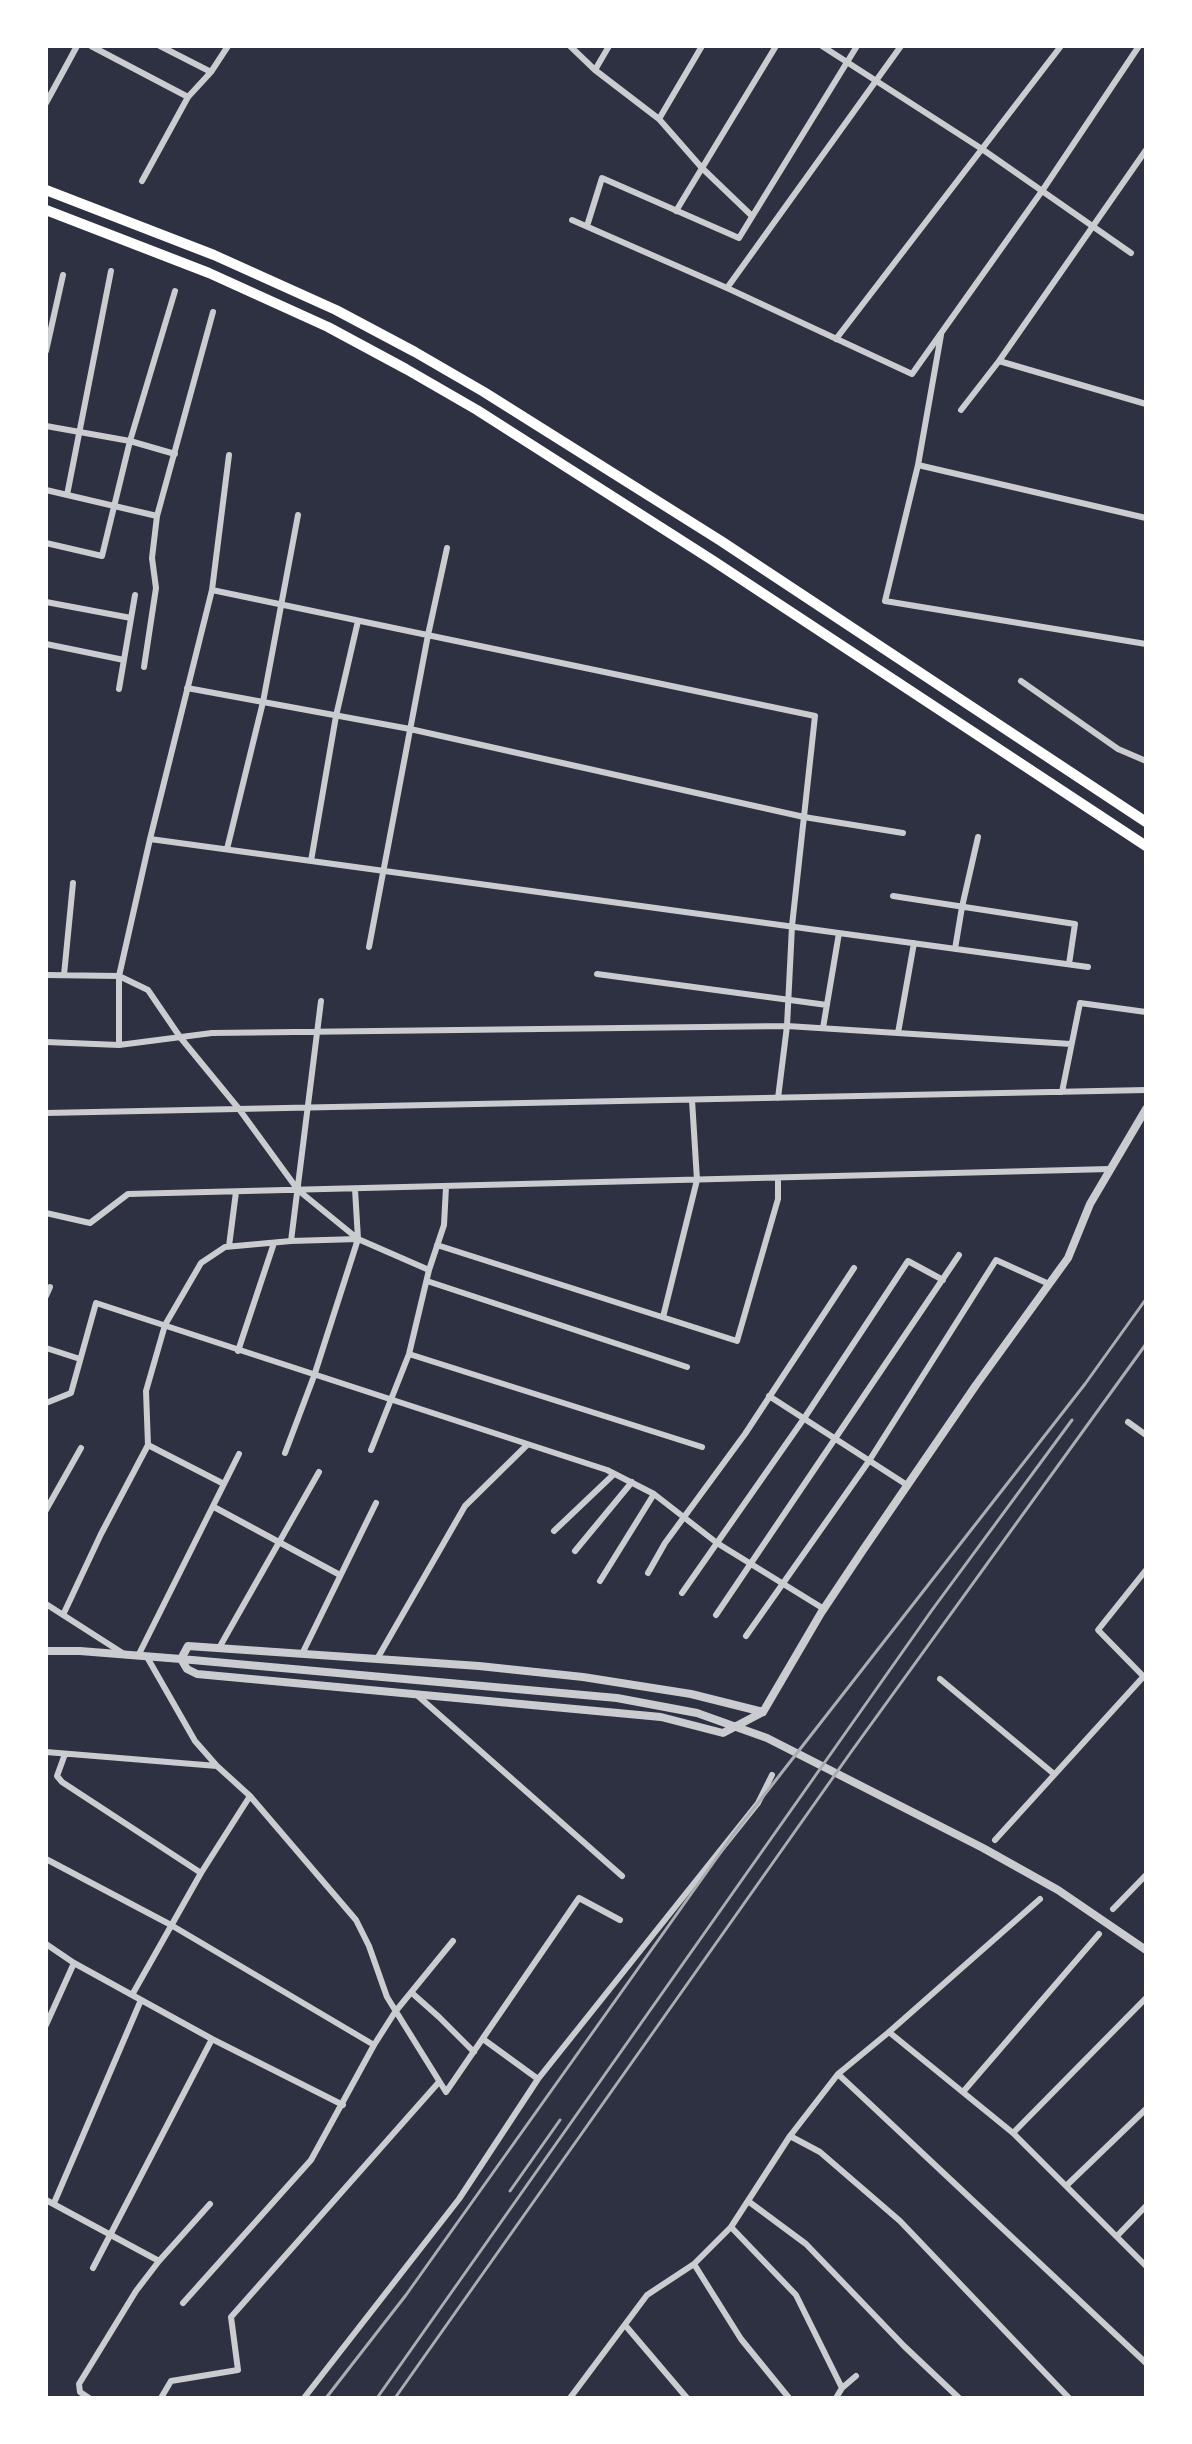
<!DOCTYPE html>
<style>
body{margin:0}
#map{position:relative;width:1192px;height:2444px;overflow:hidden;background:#2d3142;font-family:Figtree,sans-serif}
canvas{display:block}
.frame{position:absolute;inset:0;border:48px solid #fff;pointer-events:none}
</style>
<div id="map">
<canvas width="1192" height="2444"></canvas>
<div class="frame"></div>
</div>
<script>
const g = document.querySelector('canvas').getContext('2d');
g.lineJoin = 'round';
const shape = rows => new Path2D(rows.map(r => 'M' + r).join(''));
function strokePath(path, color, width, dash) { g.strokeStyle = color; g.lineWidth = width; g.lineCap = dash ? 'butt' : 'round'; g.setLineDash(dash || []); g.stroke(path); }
strokePath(shape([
 [91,46,188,97],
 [160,46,211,72],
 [570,46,595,70,659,119,702,168,752,216],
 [822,46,982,149,1131,253],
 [595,70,609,46],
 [46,103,77,46],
 [659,119,702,46],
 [142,181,188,97,211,72,228,46],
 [676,211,776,46],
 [572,220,727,288,912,374,1042,191,1139,46],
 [587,226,602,178,739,238,857,46],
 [727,288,901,46],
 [941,335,918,465,885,601,1146,644],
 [836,339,1061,46],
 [46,351,63,275],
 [999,361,1146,404],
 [961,410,999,361,1146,150],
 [46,426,130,441,175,454],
 [229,455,212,590,150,839,1088,967],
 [918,465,1146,518],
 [46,490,157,516],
 [67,495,111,271],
 [46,543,102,556,130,441,175,291],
 [212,590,815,716,792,926,787,1026,778,1098],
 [46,602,131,618],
 [46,644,124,660],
 [144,667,156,588,152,558,157,516,213,312],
 [1021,681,1118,749,1146,761],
 [187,688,410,729,804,817,903,833],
 [119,689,135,595],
 [150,839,119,976,148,990,180,1037,239,1109,298,1190,358,1239],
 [227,849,263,702,298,515],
 [311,861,336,716,358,621],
 [893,896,1075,924,1069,964],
 [369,947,428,635,447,548],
 [955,949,962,907,978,837],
 [597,974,827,1005],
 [46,975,119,976,119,1045],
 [64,975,73,883],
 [823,1028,839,933],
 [898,1033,914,943],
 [46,1042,119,1045,212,1033,787,1026,1071,1044],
 [1062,1092,1080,1003,1146,1012],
 [46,1113,1146,1090],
 [46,1213,90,1223,128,1194,1110,1169],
 [291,1241,321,1001],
 [437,1245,737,1341,778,1199,778,1178],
 [229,1246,236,1192],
 [427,1281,687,1367],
 [46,1296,50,1287],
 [663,1317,697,1180,692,1100],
 [46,1348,80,1359],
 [238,1351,274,1243],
 [409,1354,702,1447],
 [769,1396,907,1485],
 [46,1403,71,1393,96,1303,607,1470,654,1494,717,1543,824,1609],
 [1128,1422,1146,1435],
 [148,1445,224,1484],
 [371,1450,409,1354,429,1270,444,1225,446,1187],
 [285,1453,314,1376,358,1239,355,1189],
 [214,1507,340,1575],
 [46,1510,81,1448],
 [554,1531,614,1474],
 [575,1551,632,1482],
 [1146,1570,1098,1630,1146,1679],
 [648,1573,665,1543,745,1434,854,1268],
 [600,1581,654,1494],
 [682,1593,805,1417,908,1261,943,1280],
 [46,1604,124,1654],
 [63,1615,101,1534,148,1445,146,1391,165,1325,201,1263,225,1247,291,1241,358,1239,429,1270],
 [716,1615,959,1255],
 [746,1636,869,1461,996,1260,1049,1284],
 [219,1648,319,1472],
 [302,1654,376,1503],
 [138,1656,239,1454],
 [147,1657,195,1741,217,1766,250,1796,356,1920,369,1946,387,1997,446,2092,579,1898,620,1920],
 [377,1659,465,1506,527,1445],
 [940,1679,1054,1774],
 [418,1696,622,1876],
 [46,1752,217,1766],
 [65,1754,57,1776,62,1782,201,1873],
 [995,1840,1144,1676],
 [46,1859,171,1925,374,2045],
 [1113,1909,1146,1875],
 [46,1944,74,1963,212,2039,343,2105],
 [412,1993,439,2017,474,2052],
 [132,1995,201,1873,250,1796],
 [46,2025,74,1963],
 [889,2032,1013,2133,1146,2266],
 [483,2039,538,2079],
 [838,2074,1146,2363],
 [963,2092,1099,1934],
 [1013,2133,1146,1998],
 [790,2136,820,2152,900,2221,1069,2398],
 [1066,2186,1146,2109],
 [46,2200,159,2261],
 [748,2201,806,2244,904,2346,959,2398],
 [54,2203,141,2000],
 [1117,2236,1146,2206],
 [694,2264,731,2227],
 [93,2268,212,2039],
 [183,2303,311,2160,374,2045,395,2012,453,1941],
 [625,2325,687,2398],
 [842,2388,796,2295,731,2227,790,2136,838,2074,889,2032,1040,1899],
 [89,2398,80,2392,79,2384,136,2291,159,2261,210,2204],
 [161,2398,171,2381,238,2370,231,2317,439,2082],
 [304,2398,459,2199,538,2079,758,1803,772,1775],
 [570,2398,647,2295,694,2264,741,2339,789,2398],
 [836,2398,842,2388,856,2376]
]), '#caccd0', 6);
strokePath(shape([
 [46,1651,80,1651,181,1659,617,1698,697,1713,767,1738,983,1848,1058,1890,1146,1950],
 [763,1712,691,1694,583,1677,479,1666,188,1646,181,1659,187,1669,197,1674,661,1717,723,1733,763,1712,821,1613,863,1550,976,1385,1068,1258,1090,1204,1146,1109]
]), '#caccd0', 8);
strokePath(shape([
 [46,190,214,255,336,310,415,352,484,392,721,541,1146,822],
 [46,210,209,273,328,327,406,369,477,410,712,560,1146,846]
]), '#fff', 10);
strokePath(shape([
 [510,2191,560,2120],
 [326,2398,406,2295,733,1835,1085,1384,1146,1299],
 [377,2398,932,1610,1072,1420],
 [395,2398,851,1752,1146,1344]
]), '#abadb3', 3);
</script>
